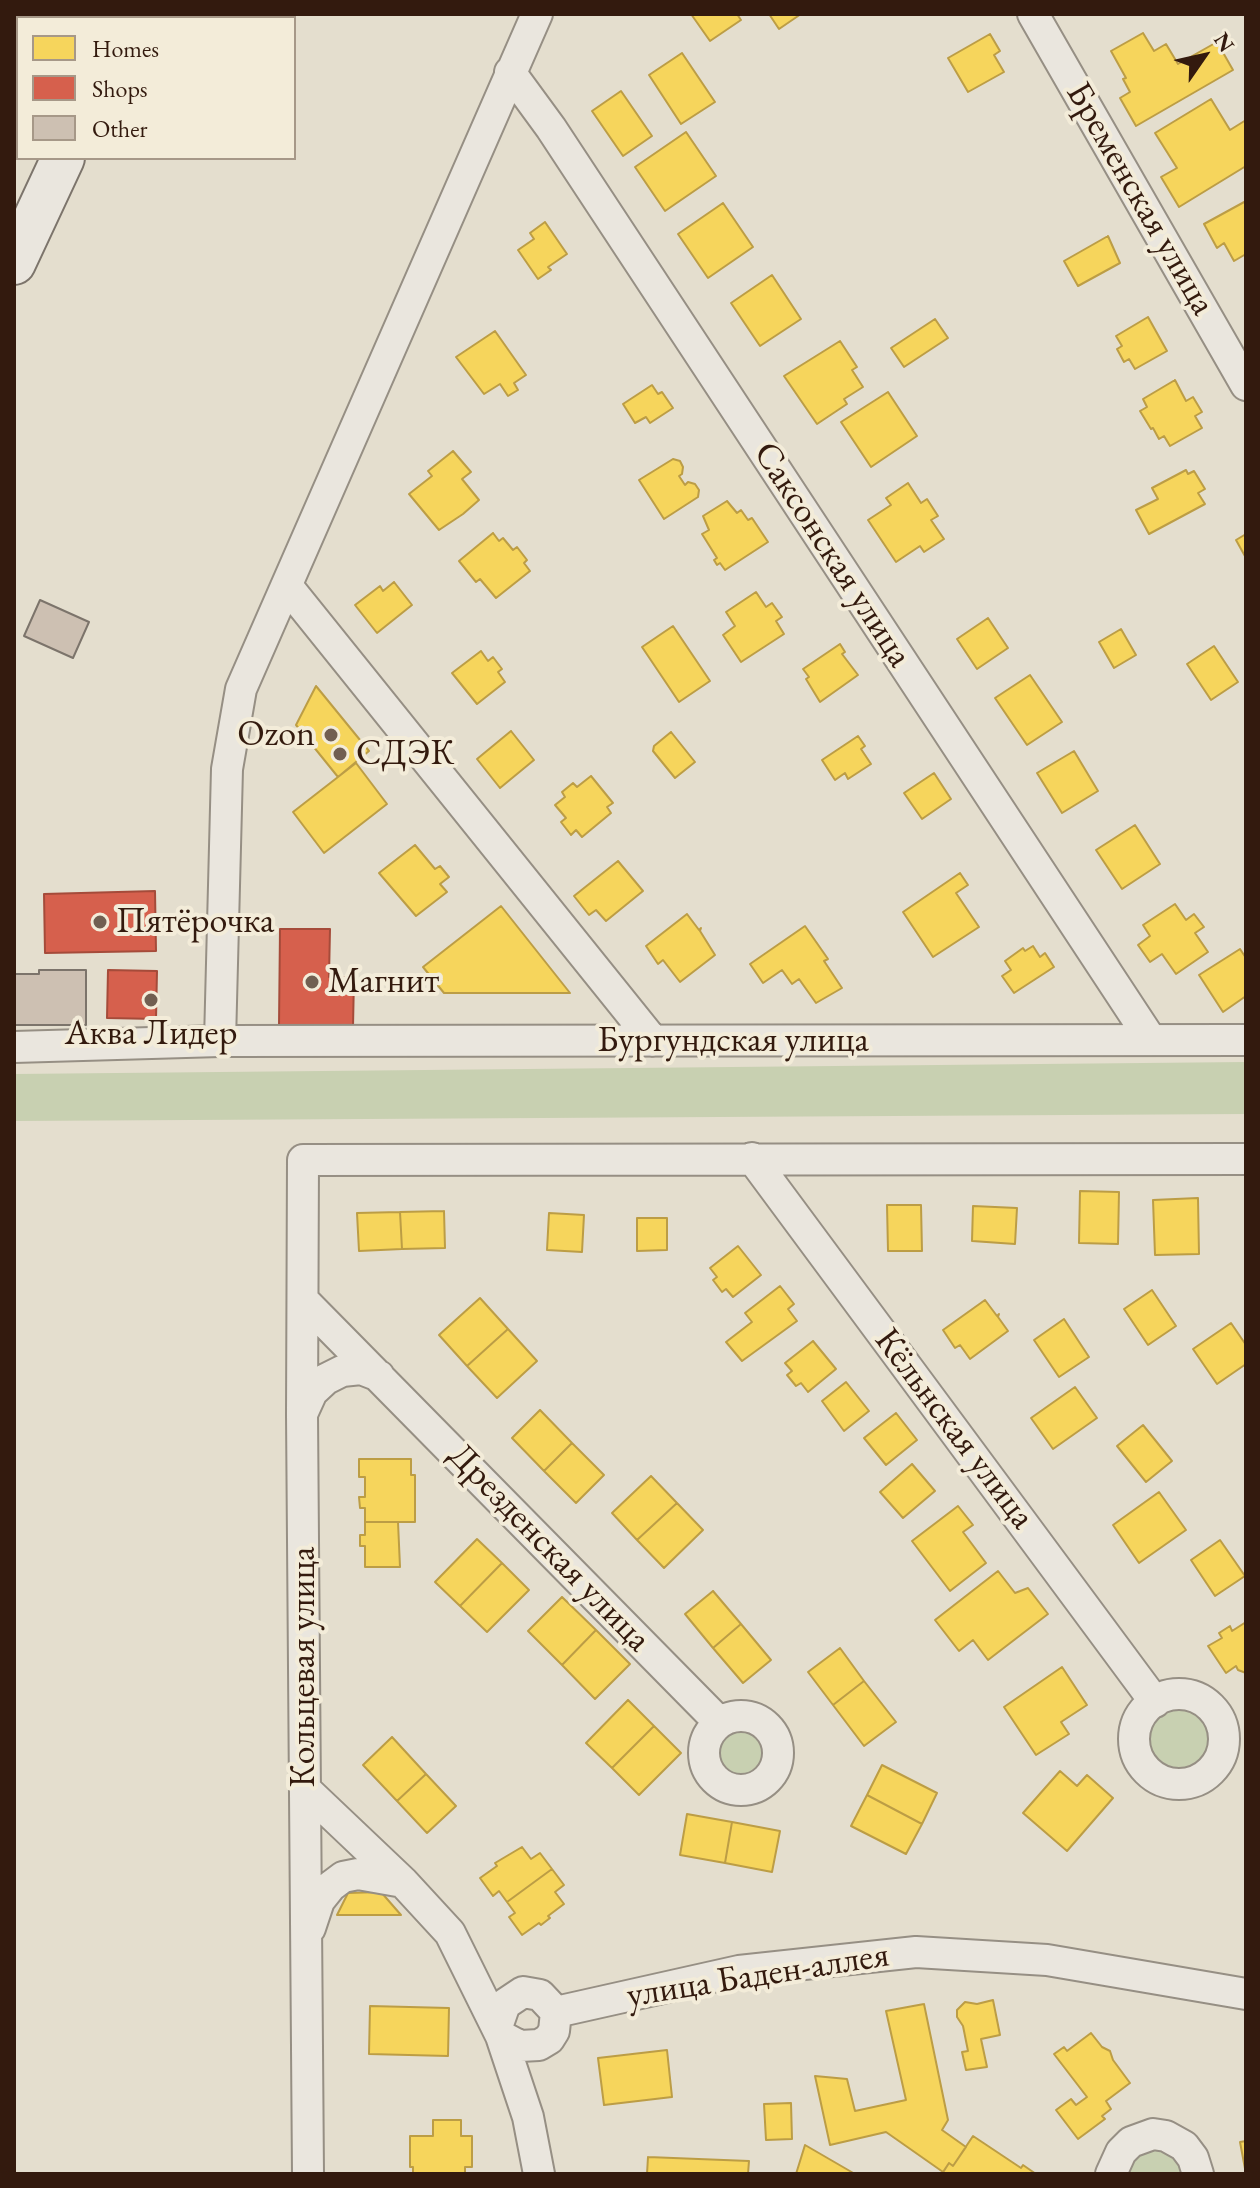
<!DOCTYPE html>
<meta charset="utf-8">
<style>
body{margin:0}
#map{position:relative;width:1260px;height:2188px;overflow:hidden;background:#e4dece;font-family:"EB Garamond",serif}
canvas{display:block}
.frame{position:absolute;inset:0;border:16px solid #331a0e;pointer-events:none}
.legend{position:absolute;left:16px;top:16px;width:280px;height:144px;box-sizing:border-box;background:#f3ecd9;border:2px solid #a69888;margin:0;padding:10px 14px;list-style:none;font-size:24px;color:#331a0e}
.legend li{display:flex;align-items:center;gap:16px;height:40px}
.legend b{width:40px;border:2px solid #a69888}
.north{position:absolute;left:1164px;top:16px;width:80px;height:80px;-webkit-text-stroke:6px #f3ecd9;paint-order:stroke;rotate:56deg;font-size:22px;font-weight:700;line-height:32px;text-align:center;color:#331a0e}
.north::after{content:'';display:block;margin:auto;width:28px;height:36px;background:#331a0e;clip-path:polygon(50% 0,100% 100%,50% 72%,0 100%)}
</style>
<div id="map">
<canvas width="1260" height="2188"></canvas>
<div class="frame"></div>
<ul class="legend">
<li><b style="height:22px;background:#f6d55c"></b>Homes</li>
<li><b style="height:22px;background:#d6604d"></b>Shops</li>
<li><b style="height:22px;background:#cdc0b2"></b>Other</li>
</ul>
<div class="north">N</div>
</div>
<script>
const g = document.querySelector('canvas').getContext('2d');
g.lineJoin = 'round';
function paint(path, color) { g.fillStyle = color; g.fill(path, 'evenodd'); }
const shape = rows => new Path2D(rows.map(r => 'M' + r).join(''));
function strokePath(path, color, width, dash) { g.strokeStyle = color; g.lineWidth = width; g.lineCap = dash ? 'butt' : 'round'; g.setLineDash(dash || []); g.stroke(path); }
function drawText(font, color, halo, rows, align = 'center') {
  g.font = font + ' "EB Garamond",serif'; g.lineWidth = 8; g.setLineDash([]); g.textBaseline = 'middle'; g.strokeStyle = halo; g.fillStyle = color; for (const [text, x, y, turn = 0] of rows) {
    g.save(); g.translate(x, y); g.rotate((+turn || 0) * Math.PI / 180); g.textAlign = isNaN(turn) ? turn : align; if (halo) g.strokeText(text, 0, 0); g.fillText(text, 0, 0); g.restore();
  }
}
paint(shape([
 [1246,1062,1246,1114,14,1121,14,1074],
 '1147 1740a32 32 0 1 1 64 0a32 32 0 1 1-64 0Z',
 '717 1752a24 24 0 1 1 48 0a24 24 0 1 1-48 0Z',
 [1144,2148,1163,2148,1179,2160,1185,2174,1122,2174]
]), '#c8d0b1');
const homes = shape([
 [691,14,737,14,741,20,710,41,691,14],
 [769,14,801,14,779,29,769,14],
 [1143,33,1154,51,1166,44,1178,64,1217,42,1233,70,1136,126,1120,98,1130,92,1123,79,1126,78,1111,51,1143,33],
 [990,34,1000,51,994,55,1004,72,968,92,948,58,990,34],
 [682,53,715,102,681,124,649,75,682,53],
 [621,91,652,136,623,156,592,111,621,91],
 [1211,99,1230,130,1246,120,1246,166,1179,207,1161,177,1177,168,1155,133,1211,99],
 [686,132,716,176,665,211,635,167,686,132],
 [1246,201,1246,254,1234,261,1224,243,1217,248,1204,224,1246,201],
 [723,203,753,247,708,278,678,234,723,203],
 [545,222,567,254,548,267,551,270,538,279,518,250,534,239,530,233,545,222],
 [1108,236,1120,263,1078,286,1064,261,1108,236],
 [772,275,801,319,760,346,731,303,772,275],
 [1148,317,1167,351,1135,369,1129,359,1124,362,1117,349,1122,346,1116,336,1148,317],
 [935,319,948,338,904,367,891,348,935,319],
 [495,331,526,375,514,383,518,390,508,396,500,384,484,394,456,357,495,331],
 [840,341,857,367,852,370,863,387,844,399,847,404,817,424,784,376,840,341],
 [1175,380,1186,401,1193,397,1202,412,1195,416,1202,428,1170,446,1164,436,1159,439,1153,428,1151,429,1140,411,1147,407,1143,399,1175,380],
 [652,385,658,394,662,392,673,408,650,423,646,417,635,423,623,404,652,385],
 [888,392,917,436,871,467,841,422,888,392],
 [453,451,471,472,462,479,479,500,463,514,439,530,409,494,432,476,428,471,453,451],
 [673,459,680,461,683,467,682,474,679,476,685,485,688,482,695,484,699,490,698,497,664,519,639,480,673,459],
 [1186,470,1188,474,1194,471,1205,489,1198,493,1205,504,1149,534,1136,510,1158,499,1152,488,1186,470],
 [908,483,921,503,927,499,938,516,931,520,944,539,924,552,920,546,896,562,868,520,891,505,886,498,908,483],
 [727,501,737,513,741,510,748,520,752,518,768,542,725,570,720,563,717,565,714,560,717,558,702,534,709,530,703,516,727,501],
 [493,533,499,541,503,538,513,550,517,547,527,560,524,563,530,571,496,598,480,579,476,582,459,561,493,533],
 [1246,534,1246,558,1236,540,1246,534],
 [394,582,412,605,377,633,355,605,380,586,383,591,394,582],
 [756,592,766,607,772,603,782,617,776,621,784,634,741,662,723,635,735,626,726,612,756,592],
 [988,618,1008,648,977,669,957,639,988,618],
 [673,626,710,681,679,702,642,647,673,626],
 [1121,629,1136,655,1114,668,1099,642,1121,629],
 [840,644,845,652,842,654,858,675,820,702,806,679,809,677,803,669,840,644],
 [1214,646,1238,682,1211,700,1187,664,1214,646],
 [481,651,488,661,493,657,502,669,498,672,505,682,477,704,452,673,481,651],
 [1030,675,1062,722,1027,745,995,698,1030,675],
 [316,686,369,751,338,777,296,725,316,686],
 [511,731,534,760,500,788,477,759,511,731],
 [671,732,695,762,675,778,653,751,654,746,671,732],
 [858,736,865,746,861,749,871,764,848,779,845,773,835,780,822,760,858,736],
 [1074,751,1098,791,1062,813,1037,773,1074,751],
 [356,763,387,804,324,853,293,812,356,763],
 [934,773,951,799,922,819,904,793,934,773],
 [591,776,613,803,607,807,611,813,582,837,576,830,571,835,561,822,566,818,555,805,565,797,562,792,573,783,577,787,591,776],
 [1135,825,1160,864,1122,889,1096,850,1135,825],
 [415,845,435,869,440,866,449,877,440,884,447,892,416,916,379,873,415,845],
 [618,861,643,891,606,921,596,910,589,915,574,896,618,861],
 [960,873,968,885,956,893,979,927,933,957,903,912,960,873],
 [1175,904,1186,920,1194,914,1204,927,1195,933,1208,952,1176,974,1162,954,1150,962,1138,945,1150,936,1143,925,1175,904],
 [501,906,570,993,444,993,423,967,501,906],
 [687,914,699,930,701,928,700,931,715,955,680,982,663,960,658,964,646,946,687,914],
 [805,926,828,959,824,961,842,988,816,1003,799,979,792,984,782,970,763,983,750,964,805,926],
 [1033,946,1040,957,1045,953,1054,967,1014,993,1002,976,1011,970,1005,961,1023,948,1025,951,1033,946],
 [1240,949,1246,958,1246,996,1223,1012,1199,975,1240,949],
 [1080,1191,1119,1192,1118,1244,1079,1243,1080,1191],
 [1198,1198,1199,1254,1155,1255,1153,1200,1198,1198],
 [887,1205,921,1205,922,1251,888,1251,887,1205],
 [973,1206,1017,1208,1015,1244,972,1241,973,1206],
 [444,1211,445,1248,402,1249,400,1212,444,1211],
 [400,1212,402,1249,359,1251,357,1213,400,1212],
 [549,1213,584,1215,582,1252,547,1250,549,1213],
 [637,1218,667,1218,667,1250,637,1251,637,1218],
 [738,1246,761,1275,733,1297,726,1289,722,1292,713,1280,717,1277,710,1268,738,1246],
 [780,1286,794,1304,788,1309,797,1321,742,1361,726,1342,752,1322,745,1313,780,1286],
 [1152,1290,1176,1326,1148,1345,1124,1309,1152,1290],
 [480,1298,508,1329,467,1366,439,1335,480,1298],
 [985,1300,997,1316,999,1314,998,1317,1008,1331,970,1359,960,1345,955,1348,943,1330,985,1300],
 [1064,1319,1089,1357,1059,1377,1034,1340,1064,1319],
 [1231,1323,1246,1345,1246,1364,1217,1384,1193,1349,1231,1323],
 [508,1329,537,1361,497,1398,467,1366,508,1329],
 [813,1341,836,1369,808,1392,801,1383,796,1386,787,1375,792,1371,785,1363,813,1341],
 [846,1382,869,1411,844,1431,822,1401,846,1382],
 [1075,1387,1097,1418,1053,1449,1031,1418,1075,1387],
 [540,1410,572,1443,544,1471,512,1438,540,1410],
 [896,1413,917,1440,886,1465,864,1438,896,1413],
 [1143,1425,1172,1461,1146,1482,1117,1446,1143,1425],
 [572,1443,604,1475,576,1503,544,1471,572,1443],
 [359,1459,411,1459,411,1475,415,1475,415,1522,365,1522,365,1508,360,1508,359,1497,365,1497,365,1477,359,1477,359,1459],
 [912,1464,935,1491,903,1518,880,1492,912,1464],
 [651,1476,677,1503,637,1540,612,1513,651,1476],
 [1159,1492,1186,1530,1139,1563,1113,1525,1159,1492],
 [677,1503,703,1530,664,1568,637,1540,677,1503],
 [958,1506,973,1525,963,1532,986,1563,950,1591,912,1541,958,1506],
 [365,1522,398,1522,400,1567,365,1567,365,1546,360,1546,360,1535,365,1535,365,1522],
 [477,1539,502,1563,460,1606,435,1582,477,1539],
 [1220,1540,1245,1576,1215,1596,1191,1560,1220,1540],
 [502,1563,529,1590,487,1632,460,1606,502,1563],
 [998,1571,1015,1593,1028,1588,1048,1614,988,1660,973,1640,959,1651,935,1620,998,1571],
 [713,1591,741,1624,713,1648,685,1614,713,1591],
 [562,1597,596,1630,562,1665,528,1631,562,1597],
 [1246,1622,1246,1673,1238,1670,1236,1666,1226,1673,1208,1646,1222,1638,1219,1633,1230,1626,1232,1631,1246,1622],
 [741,1624,771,1660,743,1683,713,1648,741,1624],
 [596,1630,630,1664,595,1699,562,1665,596,1630],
 [840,1648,864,1681,833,1705,808,1672,840,1648],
 [1062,1667,1087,1705,1061,1722,1069,1734,1036,1755,1004,1707,1062,1667],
 [864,1681,896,1722,864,1746,833,1705,864,1681],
 [628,1700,654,1726,612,1768,586,1743,628,1700],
 [654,1726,681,1753,639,1795,612,1768,654,1726],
 [392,1737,426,1774,397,1801,363,1765,392,1737],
 [882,1765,937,1793,922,1824,867,1795,882,1765],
 [1060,1771,1077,1786,1087,1775,1113,1798,1067,1851,1023,1813,1060,1771],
 [426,1774,456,1806,427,1833,397,1801,426,1774],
 [867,1795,922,1824,906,1854,851,1826,867,1795],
 [687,1814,732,1822,725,1863,680,1855,687,1814],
 [732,1822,780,1831,772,1872,725,1863,732,1822],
 [522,1847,531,1859,540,1853,552,1869,507,1902,499,1891,493,1896,480,1878,497,1866,495,1863,522,1847],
 [552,1869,564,1885,555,1892,564,1904,548,1916,550,1918,541,1925,539,1923,522,1935,509,1917,515,1913,507,1902,552,1869],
 [381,1892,401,1915,337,1915,348,1893,381,1892],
 [993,2000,1000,2035,981,2039,987,2067,966,2070,962,2052,968,2051,963,2026,957,2017,957,2010,965,2002,977,2004,993,2000],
 [924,2004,948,2120,942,2130,966,2147,953,2166,949,2163,943,2172,886,2132,830,2145,815,2076,847,2079,855,2111,906,2100,886,2011,924,2004],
 [370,2006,449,2008,448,2056,369,2054,370,2006],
 [1091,2033,1102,2047,1110,2051,1113,2060,1130,2083,1106,2101,1111,2109,1102,2116,1105,2119,1078,2139,1056,2110,1071,2099,1076,2105,1087,2097,1054,2054,1064,2047,1067,2051,1091,2033],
 [667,2050,672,2097,604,2105,598,2058,667,2050],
 [791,2103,792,2139,766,2140,764,2104,791,2103],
 [433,2120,461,2120,461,2136,472,2136,472,2167,465,2167,465,2174,413,2174,413,2167,410,2167,410,2136,433,2136,433,2120],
 [973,2136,1021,2168,1023,2165,1036,2174,942,2174,949,2163,953,2166,973,2136],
 [1246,2141,1246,2174,1240,2142,1246,2141],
 [805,2145,855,2174,796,2174,805,2145],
 [648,2157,749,2161,748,2174,647,2174,648,2157]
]);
paint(homes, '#f6d55c');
strokePath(homes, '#bc9d45', 2);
const shops = shape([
 [155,891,156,951,45,953,44,894,155,891],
 [280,929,330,929,329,977,354,977,353,1027,279,1026,280,929],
 [108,970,157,971,156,1019,107,1018,108,970]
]);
paint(shops, '#d6604d');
strokePath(shops, '#a54b3a', 2);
const building = shape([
 [40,600,89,622,73,658,24,636,40,600],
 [39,970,86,970,86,1025,14,1025,14,974,39,974,39,970]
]);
paint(building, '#cdc0b2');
strokePath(building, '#7c746b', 2);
const lane = shape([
 [37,18,39,14],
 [14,69,18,61]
]);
const street = shape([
 [1033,14,1246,385],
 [14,49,18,49],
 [510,72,551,128,1151,1040],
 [287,586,653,1041],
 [220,1041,227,769,241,689,537,14],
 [14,1047,220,1041,1246,1040],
 [752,1158,1155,1702],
 [303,1300,718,1721],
 [302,1414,312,1392,326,1379,342,1371,361,1369,379,1376],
 '1134 1739a45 45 0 1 1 90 0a45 45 0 1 1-90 0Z',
 '704 1753a37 37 0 1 1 74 0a37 37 0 1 1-74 0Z',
 [305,1789,403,1882,450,1933,501,2036,528,2117,539,2174],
 [310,1928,319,1901,331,1886,343,1877,358,1874,403,1882],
 [556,2012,739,1971,916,1952,1047,1960,1246,1994],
 [497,2027,505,2004,523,1992,540,1995,556,2012,554,2031,549,2039,539,2045,520,2046,501,2036],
 [308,2174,302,1414,303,1160,1246,1159],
 [1111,2174,1121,2152,1131,2142,1153,2134,1166,2136,1184,2146,1193,2158,1198,2174]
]);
const secondary = shape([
 [129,18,131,14],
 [14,263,63,158]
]);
strokePath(lane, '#968f84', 20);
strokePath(street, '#968f84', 34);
strokePath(secondary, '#7c746b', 46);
strokePath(lane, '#eae6de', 16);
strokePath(street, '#eae6de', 30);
strokePath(secondary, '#eae6de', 42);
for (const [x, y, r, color] of [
 [331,735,8,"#715f51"],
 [340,754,8,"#715f51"],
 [100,922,8,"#715f51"],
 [312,982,8,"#715f51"],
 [151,1000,8,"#715f51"]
]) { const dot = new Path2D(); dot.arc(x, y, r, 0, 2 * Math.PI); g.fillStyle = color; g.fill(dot); strokePath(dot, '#f3ecd9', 3); }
drawText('36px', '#331a0e', '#f3ecd9', [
 ["Бременская улица",1140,199,60],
 ["Саксонская улица",832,555,57],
 ["Бургундская улица",733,1041],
 ["Кёльнская улица",954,1429,53],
 ["Дрезденская улица",549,1548,46],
 ["Кольцевая улица",304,1667,-90],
 ["улица Баден-аллея",758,1976,-9]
]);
drawText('36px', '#331a0e', '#f3ecd9', [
 ["Ozon",315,735,"right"],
 ["СДЭК",356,754],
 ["Пятёрочка",116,922],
 ["Магнит",328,982],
 ["Аква Лидер",151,1034,"center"]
], 'left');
</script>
